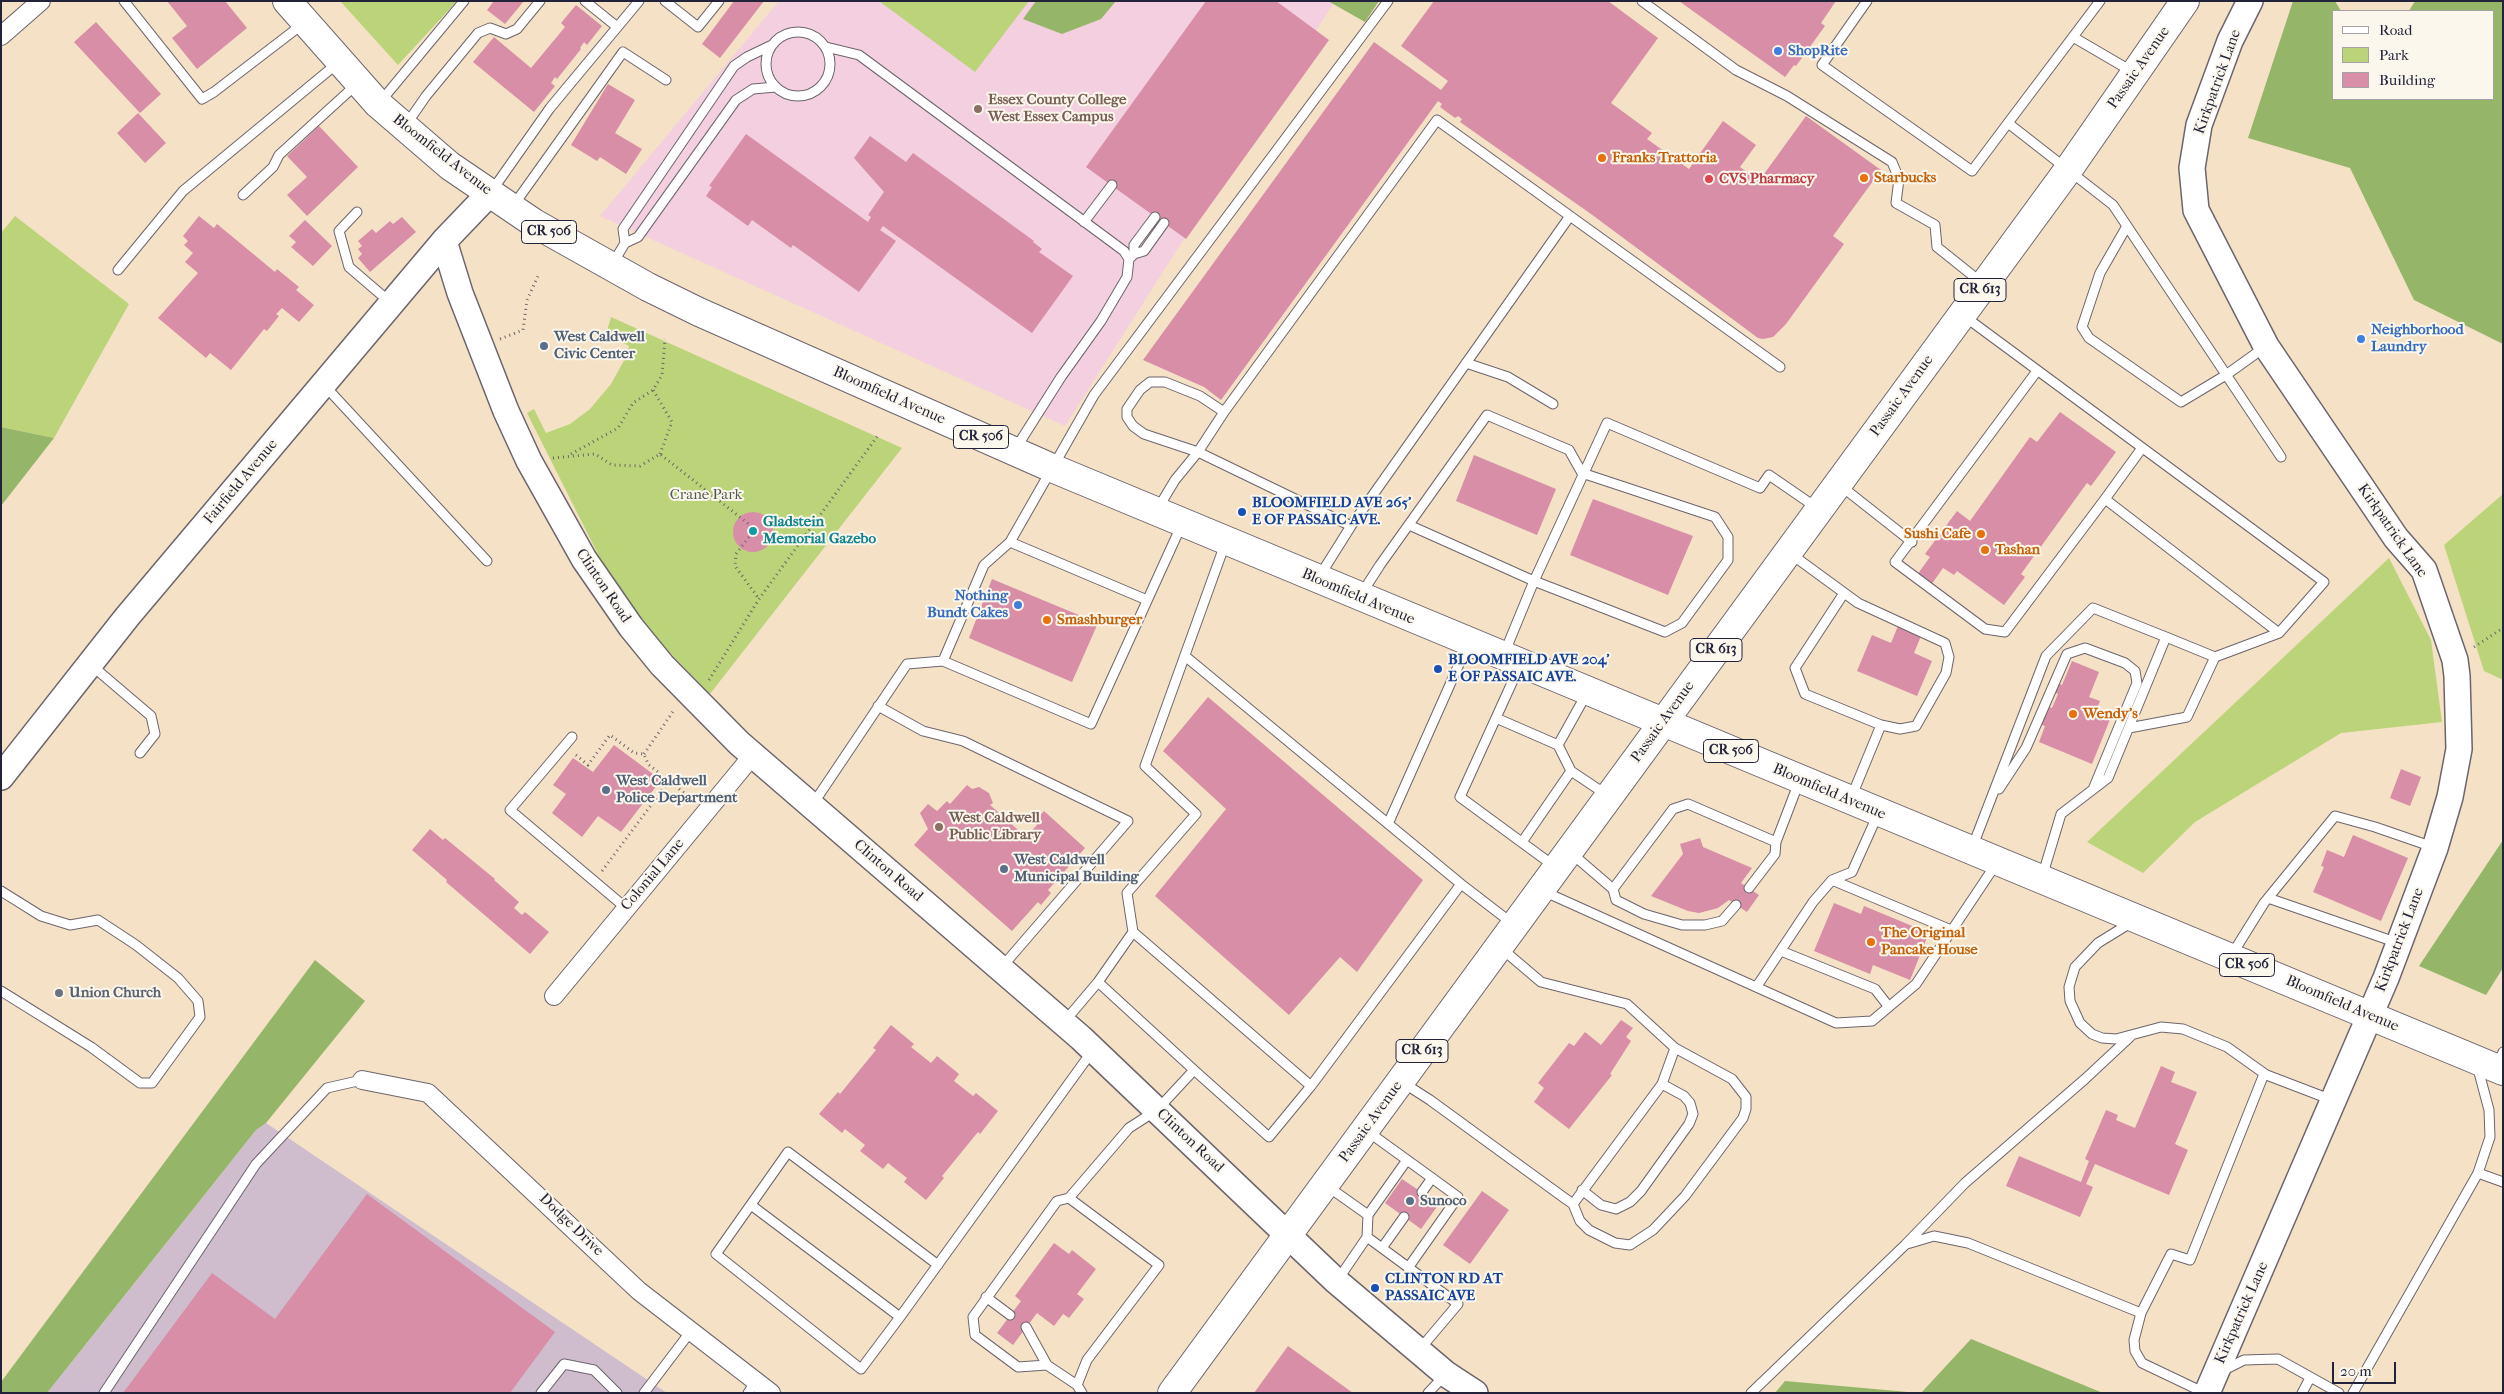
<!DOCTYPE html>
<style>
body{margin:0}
#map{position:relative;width:2504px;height:1394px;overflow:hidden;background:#f4e1c6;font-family:"IM FELL French Canon",serif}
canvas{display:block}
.frame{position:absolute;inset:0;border:2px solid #22223b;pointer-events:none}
.legend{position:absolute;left:2332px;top:10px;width:162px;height:90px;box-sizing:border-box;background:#fbf7ec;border:1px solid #a4a2a5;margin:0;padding:6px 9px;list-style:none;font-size:15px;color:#22223b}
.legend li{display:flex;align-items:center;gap:10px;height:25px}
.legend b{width:25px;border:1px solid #a4a2a5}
.scale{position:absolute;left:2332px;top:1362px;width:64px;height:22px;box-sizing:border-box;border:2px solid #22223b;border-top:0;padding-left:6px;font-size:15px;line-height:18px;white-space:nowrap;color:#22223b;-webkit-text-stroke:4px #fbf7ec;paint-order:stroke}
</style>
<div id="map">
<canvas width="2504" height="1394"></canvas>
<div class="frame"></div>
<ul class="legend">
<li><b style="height:6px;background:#fff"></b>Road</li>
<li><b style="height:14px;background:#bcd479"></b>Park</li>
<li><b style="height:14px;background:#d88ea6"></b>Building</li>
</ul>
<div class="scale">20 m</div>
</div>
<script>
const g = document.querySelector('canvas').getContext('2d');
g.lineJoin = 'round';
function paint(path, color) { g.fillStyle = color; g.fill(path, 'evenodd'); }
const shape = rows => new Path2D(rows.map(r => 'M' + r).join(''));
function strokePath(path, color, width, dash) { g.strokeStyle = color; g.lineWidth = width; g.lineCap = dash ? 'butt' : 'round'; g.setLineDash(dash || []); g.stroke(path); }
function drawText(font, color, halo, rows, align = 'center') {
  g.font = font + ' "IM FELL French Canon",serif'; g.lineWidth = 4; g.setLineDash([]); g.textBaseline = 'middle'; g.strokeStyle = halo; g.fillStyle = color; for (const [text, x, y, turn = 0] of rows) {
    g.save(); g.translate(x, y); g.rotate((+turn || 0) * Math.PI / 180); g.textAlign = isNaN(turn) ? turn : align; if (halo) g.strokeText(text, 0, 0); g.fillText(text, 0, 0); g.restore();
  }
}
paint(shape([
 [779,1,1335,1,1065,426,600,216]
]), '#f3cfdf');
paint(shape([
 [266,1123,667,1393,47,1393,256,1130]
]), '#cfbdce');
paint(shape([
 [340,1,457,1,398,65],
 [879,1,1029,1,975,72],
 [15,216,129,304,54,438,1,427,1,233],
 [611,317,902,448,706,699,704,688,623,604,527,413,534,409,546,433,570,424,590,409,611,384,626,357,629,346,606,335],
 [2503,494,2503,680,2484,671,2444,545],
 [2389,558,2431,640,2442,722,2341,733,2195,822,2143,873,2087,842]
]), '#bcd479');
paint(shape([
 [1036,1,1116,1,1101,19,1062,34,1023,19],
 [1328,1,1379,1,1365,22],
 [2293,1,2335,1,2341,11,2333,11,2333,99,2493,99,2493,11,2409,11,2415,1,2503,1,2503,344,2414,300,2350,168,2248,138],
 [1,427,54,438,1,506],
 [2503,840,2503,968,2486,995,2419,966],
 [315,960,365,1001,266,1123,256,1130,47,1393,1,1393,1,1382],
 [1971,1339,2103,1393,1921,1393],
 [1785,1381,1919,1393,1775,1393]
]), '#95b669');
paint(shape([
 [167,1,225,1,247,28,197,69,172,38,187,26],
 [494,1,524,1,505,24,487,10],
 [734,1,764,1,720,58,702,44],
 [1206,1,1276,1,1329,40,1186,239,1086,167],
 [1434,1,1608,1,1658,38,1611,103,1652,133,1647,139,1689,169,1723,121,1756,145,1740,167,1759,181,1806,116,1881,170,1833,236,1844,244,1786,324,1773,337,1763,339,1758,338,1591,214,1460,122,1462,119,1458,116,1455,118,1440,107,1442,104,1438,101,1221,400,1204,387,1143,360,1374,42,1441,90,1448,81,1401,46],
 [1679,1,1836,1,1821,23,1825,26,1796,66,1794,65,1785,77],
 [576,5,602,26,587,45,584,42,580,48,581,49,557,79,555,77,551,83,555,86,534,112,473,62,494,37,531,68,565,27,561,23],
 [96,22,161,94,140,113,74,42],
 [608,84,635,100,615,133,642,149,626,174,600,157,597,161,571,145],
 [138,113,166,143,145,163,117,133],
 [319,126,358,167,307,216,287,195,307,177,287,156],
 [746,134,868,222,871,217,868,215,884,192,854,158,870,136,906,162,913,153,1034,241,1033,242,1042,249,1039,252,1073,276,1032,333,883,226,880,230,896,241,859,292,793,245,791,248,752,220,748,226,706,196,712,187,709,186],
 [199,216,214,228,217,224,275,272,277,269,299,287,296,290,314,305,299,322,282,308,276,314,279,316,267,331,264,329,231,370,210,353,206,358,158,318,198,273,185,262,193,253,184,245,188,241,183,236],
 [402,217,416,232,370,272,358,258,362,254,358,249,362,246,358,241,372,229,376,233,390,221,393,224],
 [305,220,332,246,313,266,291,247,296,242,289,236],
 [2060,412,2116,452,2091,486,2087,483,2021,574,2025,577,2004,605,1957,571,1954,575,1943,568,1931,585,1917,575,1930,557,1925,554,1957,511,1970,521,2030,437,2037,442],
 [1474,455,1556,489,1537,535,1456,501],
 [1593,499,1693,536,1668,595,1570,555],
 '733 532a20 20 0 1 1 40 0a20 20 0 1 1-40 0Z',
 [992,579,1098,623,1072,682,969,638],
 [1898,626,1921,636,1914,653,1932,661,1917,696,1857,671,1872,635,1891,643],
 [2072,661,2099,672,2089,697,2100,701,2096,711,2111,717,2092,764,2039,742,2045,726,2039,724,2046,706,2052,708,2058,694,2052,691,2056,682,2062,685],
 [1208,697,1423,880,1357,972,1340,957,1289,1015,1155,896,1226,809,1163,751],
 [614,745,661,780,621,832,598,816,582,837,552,813,566,794,553,785,573,758,593,772],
 [2401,769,2421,777,2410,806,2390,798],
 [967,785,972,789,979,787,989,793,993,803,990,805,1026,837,1037,825,1034,822,1044,811,1085,848,1048,890,1051,893,1041,905,1038,902,1012,931,914,845,928,829,920,813,928,804,937,811,947,801,950,804],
 [430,829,443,840,445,838,495,879,494,880,519,902,514,908,522,915,525,912,549,932,530,954,446,882,447,880,412,850],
 [2353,835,2408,858,2381,921,2313,892,2324,867,2321,866,2327,850,2344,857],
 [1700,838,1703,847,1752,868,1741,883,1759,895,1747,912,1729,900,1718,908,1699,913,1688,911,1651,896,1683,854,1680,844],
 [1834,903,1861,914,1864,906,1929,933,1910,980,1873,965,1870,974,1814,951],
 [1621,1020,1633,1028,1626,1037,1631,1041,1610,1074,1612,1075,1569,1129,1534,1102,1544,1088,1538,1083,1569,1043,1574,1046,1585,1032,1601,1045],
 [891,1025,914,1044,911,1047,931,1063,937,1056,959,1074,954,1081,973,1096,976,1093,998,1111,980,1134,978,1132,942,1176,944,1178,926,1200,904,1182,907,1178,888,1163,883,1169,860,1151,865,1145,845,1129,842,1133,819,1114,838,1092,840,1094,876,1050,873,1048],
 [2161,1066,2175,1072,2171,1082,2197,1092,2175,1144,2188,1150,2169,1195,2095,1164,2086,1184,2093,1187,2080,1217,2006,1186,2019,1156,2081,1182,2089,1161,2085,1159,2106,1110,2118,1115,2116,1120,2135,1128],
 [1402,1179,1439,1204,1421,1229,1385,1203],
 [1482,1191,1509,1210,1470,1264,1443,1245],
 [367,1194,555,1332,510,1393,123,1393,212,1273,275,1319],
 [1054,1243,1069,1254,1072,1250,1096,1269,1077,1294,1084,1299,1069,1318,1063,1314,1054,1326,1037,1313,1013,1345,997,1333,1021,1301,1015,1296],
 [1288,1346,1353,1393,1254,1393]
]), '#d88ea6');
const lane = shape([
 [124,1,202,99,214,92,304,23],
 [585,1,616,26],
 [665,1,698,27,719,1],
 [1642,1,1736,70,1787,96,1892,162,1899,179,1896,203,1935,225,1937,247,1982,283],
 [1867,1,1822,65,1972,171,2008,123],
 [2100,1,2008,123,2113,205,2281,457],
 '766 64a32 32 0 1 1 64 0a32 32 0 1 1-64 0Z',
 [2073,37,2133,72],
 [826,47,859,55,1124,251,1129,259,1127,277,1101,321,1061,377,1016,448],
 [381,101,464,1],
 [406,125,426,96,478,33,490,28,506,34,517,29,540,1],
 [491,192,550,108,639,1],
 [243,195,273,167,279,155,358,83],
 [513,206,623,52,666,80],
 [357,212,339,231,349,267,391,303],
 [1084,222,1112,185],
 [2127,226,2100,273,2082,327,2089,338,2181,402,2226,375,2265,347],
 [625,243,623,229,734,66,747,57,772,45],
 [1134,254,1134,245,1155,217],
 [1129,259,1134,254,1144,251,1164,223],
 [613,263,625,243,638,237,736,100,753,89,776,87],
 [118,270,183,191,339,62],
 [1964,316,2324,582,2279,633,2215,657],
 [1466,363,1508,377,1553,404],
 [2037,371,1895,562,1985,629,2005,632,2105,499,2279,633],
 [325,386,487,561],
 [1224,412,1200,396,1165,382,1150,382,1140,390,1127,409,1127,417,1133,426,1144,434,1198,452,1351,526],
 [1841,486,1912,542],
 [2105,499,2142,448],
 [1157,510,1175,480,1198,452,1224,412,1437,120,1570,216],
 [1010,542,1094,395,1388,1],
 [1791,554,1858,603,1945,643,1949,657,1946,673,1916,726,1900,729,1881,725,1805,694,1795,668,1844,593],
 [1319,577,1351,526,1570,216,1780,367],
 [1362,593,1380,565,1487,415,1569,450,1582,473,1715,517,1728,537,1728,560,1682,623,1665,632,1534,581,1409,525],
 [1147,600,1010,542,984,565,943,661,1091,724,1182,524],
 [1504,654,1534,581,1607,423,1760,488,1769,475,1817,508],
 [1185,656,1461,884],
 [90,664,151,716,155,734,140,753],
 [1520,665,1460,797,1554,866],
 [878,706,923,731,963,741,1128,821,1001,968],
 [1496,718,1558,745,1571,771,1607,795],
 [2129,728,2187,717,2215,657,2166,637],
 [572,737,510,810,626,908],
 [1558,745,1587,693],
 [1999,789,2026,748,2067,654,2085,648,2125,663,2135,671,2137,683,2094,787],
 [1851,798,1881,725],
 [813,804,907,664,943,661],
 [1388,824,1468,644],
 [1522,842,1571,771],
 [1972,848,2046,656,2093,608,2166,637,2108,778,2061,814,2042,877],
 [1570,852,1613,889,1673,809,1688,804,1776,842],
 [1832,880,1951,930],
 [1749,888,1775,854,1776,842,1799,782],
 [1613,889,1616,900,1644,914,1682,925,1705,925,1722,921,1736,905],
 [1,891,41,916,70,925,98,920,136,945,178,978,198,1001,200,1017,152,1083,140,1083,91,1047,1,991],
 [1543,891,1836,1023,1872,1021,1916,984,1996,864],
 [2268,898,2398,943],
 [2132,922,2098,943,2075,967,2069,987,2070,1001,2080,1023,2092,1034,2102,1038,2116,1039,2161,1027,2183,1029,2227,1047,2265,1074],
 [1781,951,1875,989,1889,1007],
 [2231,956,2264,903,2335,816,2375,827,2433,847],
 [1098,982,1133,932],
 [1757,986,1813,902,1832,880,1852,872,1878,814],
 [1065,1021,1098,982,1194,1070],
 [2477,1065,2489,1110,2490,1137,2478,1173],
 [2497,1066,2503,1052],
 [1402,1082,1430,1100,1563,1197,1573,1204,1580,1221,1589,1230,1615,1243,1630,1245,1653,1230,1685,1196,1743,1118,1746,1109,1746,1097,1732,1079,1675,1048,1627,1004,1541,982,1501,948],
 [1311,1086,1461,884,1513,924],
 [1367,1131,1432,1178,1422,1192],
 [1327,1186,1368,1215],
 [1582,1190,1601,1205,1616,1209,1630,1202,1641,1191,1689,1124,1693,1114,1690,1103,1684,1096,1662,1084],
 [1069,1198,1057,1201,973,1317,975,1335,1018,1367,1047,1365,1077,1385],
 [1573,1204,1662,1084,1675,1048],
 [751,1205,900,1317],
 [1367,1237,1368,1215,1407,1160],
 [1907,1244,1934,1236,1968,1243,2141,1313],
 [1382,1248,1404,1217],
 [938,1265,788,1152,716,1254,861,1369,900,1317,1093,1050],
 [1408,1268,1458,1197,1432,1178],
 [1337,1281,1367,1237,1458,1304,1420,1349],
 [986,1297,1010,1315],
 [1026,1327,1047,1365],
 [2222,1371,2244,1360,2278,1359,2339,1393],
 [104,1393,256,1164,327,1088,362,1080],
 [541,1393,564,1364,594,1370,617,1393],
 [644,1393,691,1331],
 [748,1393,756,1381],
 [1082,1393,1077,1385,1087,1360,1159,1265,1069,1198,1129,1128,1157,1110,1194,1070,1269,1137,1311,1086,1133,932,1127,893,1196,814,1145,766,1225,544],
 [1428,1393,1445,1375],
 [1751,1393,1905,1245,1965,1183,2085,1079,2130,1037],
 [2205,1393,2142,1363,2135,1351,2134,1340,2141,1313,2171,1254,2190,1260,2264,1074,2332,1100],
 [2302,1393,2310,1378],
 [2353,1393,2478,1173,2503,1182]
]);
const street = shape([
 [1,36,41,1],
 [554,996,753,755],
 [362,1080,428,1093,639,1291,771,1393]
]);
const secondary = shape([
 [444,241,460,293,506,411,529,461,584,559,631,627,662,665,739,743,1081,1038,1336,1281,1446,1374,1475,1393],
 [1,777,127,617,444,241,489,194],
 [2207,1393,2386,978,2435,848,2450,797,2459,749,2457,676,2455,660,2424,570,2396,538,2266,346,2196,210,2192,168,2199,125,2230,41,2250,1]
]);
const primary = shape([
 [287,1,378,104,450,166,534,223,648,287,699,312,1052,468,2503,1071],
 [1172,1393,2068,170,2185,1]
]);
strokePath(lane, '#6c656c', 11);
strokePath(street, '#6c656c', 20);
strokePath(secondary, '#6c656c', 28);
strokePath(primary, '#6c656c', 30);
strokePath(shape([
 [500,339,523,330,527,300,538,276],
 [571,454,618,428,633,403,653,390],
 [660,454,672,422,653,390,662,375,665,339],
 [553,458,595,454,612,465,640,466,660,454,755,529,736,554,735,566,759,599],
 [2474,647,2503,628],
 [709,680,759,599,879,434],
 [644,754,674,710],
 [576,755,588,765,610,735,634,753,644,754,648,764,669,781],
 [602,871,669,781,692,799]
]), '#6c656c', 3, [1, 4]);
strokePath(lane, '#fff', 9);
strokePath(street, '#fff', 18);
strokePath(secondary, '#fff', 25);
strokePath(primary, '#fff', 28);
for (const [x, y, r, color] of [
 [1778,51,5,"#3f7fe0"],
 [978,109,5,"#8d6e63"],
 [1602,158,5,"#e8710a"],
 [1864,178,5,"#e8710a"],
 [1709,179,5,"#e0444e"],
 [2361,339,5,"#3f7fe0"],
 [544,346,5,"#5c6f8a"],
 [1242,512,5,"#1a4fb4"],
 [753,531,5,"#0f9aa8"],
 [1981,534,5,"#e8710a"],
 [1985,550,5,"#e8710a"],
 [1018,605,5,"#3f7fe0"],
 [1047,620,5,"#e8710a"],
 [1438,669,5,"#1a4fb4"],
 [2073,714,5,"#e8710a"],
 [606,790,5,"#5c6f8a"],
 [939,827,5,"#8d6e63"],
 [1004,869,5,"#5c6f8a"],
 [1871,942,5,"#e8710a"],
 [59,993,5,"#6b7280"],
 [1410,1201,5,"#5c6f8a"],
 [1375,1288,5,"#1a4fb4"]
]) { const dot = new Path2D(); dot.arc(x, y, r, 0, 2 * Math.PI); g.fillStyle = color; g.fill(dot); strokePath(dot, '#fbf7ec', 2); }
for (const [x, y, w] of [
 [549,232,55],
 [1980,290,52],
 [981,437,55],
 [1716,650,52],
 [1731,751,55],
 [2247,965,55],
 [1422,1051,52]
]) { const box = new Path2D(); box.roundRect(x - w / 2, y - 11.5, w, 23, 4); g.fillStyle = '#fbf7ec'; g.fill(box); strokePath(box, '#22223b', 1); }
drawText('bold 14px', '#22223b', null, [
 ["CR 506",549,232],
 ["CR 613",1980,290],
 ["CR 506",981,437],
 ["CR 613",1716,650],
 ["CR 506",1731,751],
 ["CR 506",2247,965],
 ["CR 613",1422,1051]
]);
drawText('bold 15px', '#366cbe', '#fbf7ec', [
 ["ShopRite",1788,51],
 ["Neighborhood",2371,330],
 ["Laundry",2371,347],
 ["Nothing",1008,596,"right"],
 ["Bundt Cakes",1008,613,"right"]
], 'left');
drawText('15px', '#22223b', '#fbf7ec', [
 ["Passaic Avenue",2139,68,-55],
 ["Kirkpatrick Lane",2218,82,-70],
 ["Bloomfield Avenue",442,155,38],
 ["Bloomfield Avenue",889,396,24],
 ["Passaic Avenue",1902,396,-54],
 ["Fairfield Avenue",241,482,-50],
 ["Kirkpatrick Lane",2392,531,55],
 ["Clinton Road",603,586,56],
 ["Bloomfield Avenue",1358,597,23],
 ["Passaic Avenue",1663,722,-54],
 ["Bloomfield Avenue",1829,792,23],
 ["Clinton Road",888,871,41],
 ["Colonial Lane",653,875,-50],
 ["Kirkpatrick Lane",2400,940,-69],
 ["Bloomfield Avenue",2342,1004,23],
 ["Passaic Avenue",1371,1122,-54],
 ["Clinton Road",1190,1141,43],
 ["Dodge Drive",571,1225,44],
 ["Kirkpatrick Lane",2242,1313,-66]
]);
drawText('bold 15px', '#785e54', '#fbf7ec', [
 ["Essex County College",988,100],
 ["West Essex Campus",988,117],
 ["West Caldwell",949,818],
 ["Public Library",949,835]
], 'left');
drawText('bold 15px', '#c56008', '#fbf7ec', [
 ["Franks Trattoria",1612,158],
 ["Starbucks",1874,178],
 ["Sushi Cafe",1971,534,"right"],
 ["Tashan",1995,550],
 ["Smashburger",1057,620],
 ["Wendy's",2083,714],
 ["The Original",1881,933],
 ["Pancake House",1881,950]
], 'left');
drawText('bold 15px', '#be3a42', '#fbf7ec', [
 ["CVS Pharmacy",1719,179]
], 'left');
drawText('bold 15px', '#4e5e75', '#fbf7ec', [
 ["West Caldwell",554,337],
 ["Civic Center",554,354],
 ["West Caldwell",616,781],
 ["Police Department",616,798],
 ["West Caldwell",1014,860],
 ["Municipal Building",1014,877],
 ["Sunoco",1420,1201]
], 'left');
drawText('15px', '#50574e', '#fbf7ec', [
 ["Crane Park",706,495]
]);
drawText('bold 15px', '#164399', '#fbf7ec', [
 ["BLOOMFIELD AVE 265'",1252,503],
 ["E OF PASSAIC AVE.",1252,520],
 ["BLOOMFIELD AVE 204'",1448,660],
 ["E OF PASSAIC AVE.",1448,677],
 ["CLINTON RD AT",1385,1279],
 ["PASSAIC AVE",1385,1296]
], 'left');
drawText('bold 15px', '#0d838f', '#fbf7ec', [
 ["Gladstein",763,522],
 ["Memorial Gazebo",763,539]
], 'left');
drawText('bold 15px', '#5b616d', '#fbf7ec', [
 ["Union Church",69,993]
], 'left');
</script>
